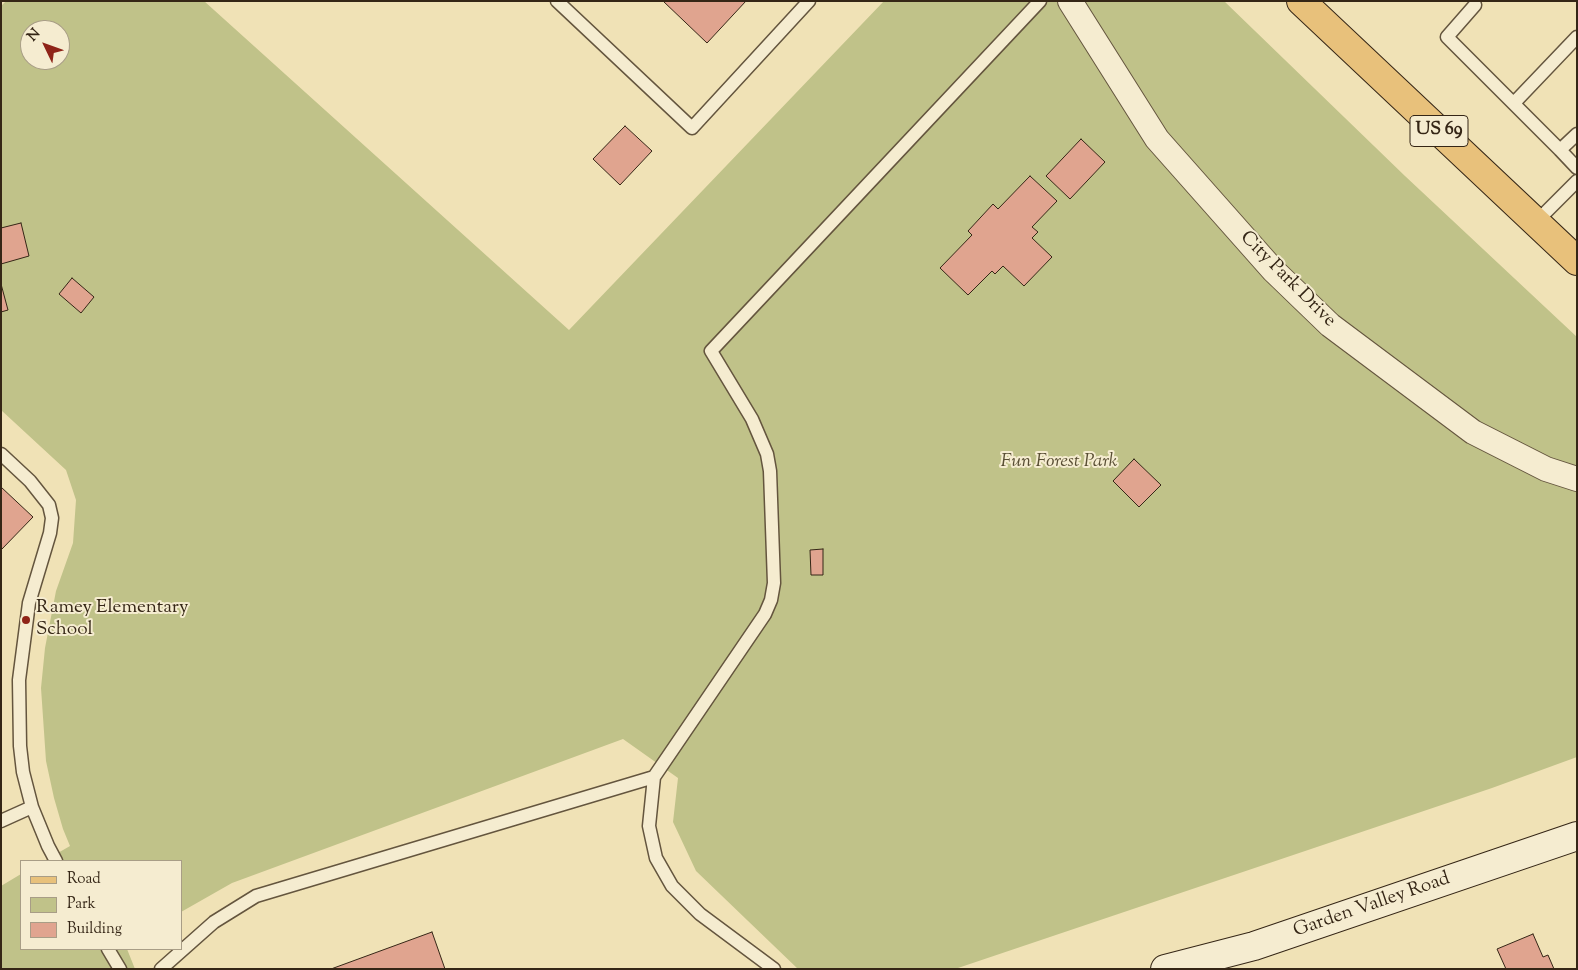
<!DOCTYPE html>
<style>
body{margin:0}
#map{position:relative;width:1578px;height:970px;overflow:hidden;background:#f0e2b6;font-family:"Sorts Mill Goudy",serif}
canvas{display:block}
.frame{position:absolute;inset:0;border:2px solid #352616;pointer-events:none}
.legend{position:absolute;left:20px;top:860px;width:162px;height:90px;box-sizing:border-box;background:#f5ecd0;border:1px solid #a89d86;margin:0;padding:6px 9px;list-style:none;font-size:15px;color:#352616}
.legend li{display:flex;align-items:center;gap:10px;height:25px}
.legend b{width:25px;border:1px solid #a89d86}
.north{position:absolute;left:20px;top:20px;width:50px;height:50px;box-sizing:border-box;background:#f5ecd0;border:1px solid #a89d86;border-radius:50%;rotate:312deg;font-size:14px;font-weight:700;line-height:20px;text-align:center;color:#352616}
.north::after{content:'';display:block;margin:auto;width:18px;height:22px;background:#8f2418;clip-path:polygon(50% 0,100% 100%,50% 72%,0 100%)}
</style>
<div id="map">
<canvas width="1578" height="970"></canvas>
<div class="frame"></div>
<ul class="legend">
<li><b style="height:6px;background:#e8c17b"></b>Road</li>
<li><b style="height:14px;background:#c0c289"></b>Park</li>
<li><b style="height:14px;background:#e0a48f"></b>Building</li>
</ul>
<div class="north">N</div>
</div>
<script>
const g = document.querySelector('canvas').getContext('2d');
g.lineJoin = 'round';
function paint(path, color) { g.fillStyle = color; g.fill(path, 'evenodd'); }
const shape = rows => new Path2D(rows.map(r => 'M' + r).join(''));
function strokePath(path, color, width, dash) { g.strokeStyle = color; g.lineWidth = width; g.lineCap = dash ? 'butt' : 'round'; g.setLineDash(dash || []); g.stroke(path); }
function drawText(font, color, halo, rows, align = 'center') {
  g.font = font + ' "Sorts Mill Goudy",serif'; g.lineWidth = 4; g.setLineDash([]); g.textBaseline = 'middle'; g.strokeStyle = halo; g.fillStyle = color; for (const [text, x, y, turn = 0] of rows) {
    g.save(); g.translate(x, y); g.rotate((+turn || 0) * Math.PI / 180); g.textAlign = isNaN(turn) ? turn : align; if (halo) g.strokeText(text, 0, 0); g.fillText(text, 0, 0); g.restore();
  }
}
paint(shape([
 [6,1,204,1,569,330,884,1,1224,1,1405,176,1577,337,1577,757,1492,788,955,969,798,969,696,871,673,822,678,778,623,739,232,883,181,912,181,861,44,861,70,846,63,829,54,798,46,761,41,688,45,648,56,591,73,543,76,500,66,470,1,410,1,6],
 [30,30,60,30,60,60,30,60],
 [21,874,21,949,127,949,135,969,1,969,1,886]
]), '#c0c289');
const building = shape([
 [663,1,746,1,707,43,663,1],
 [625,126,652,151,620,185,593,159,625,126],
 [1081,139,1105,162,1070,199,1046,176,1081,139],
 [1030,176,1057,201,1032,227,1038,232,1032,238,1052,257,1024,286,1003,266,995,274,992,271,968,295,940,268,972,235,968,231,993,204,998,209,1030,176],
 [21,223,29,256,1,264,1,228,21,223],
 [72,278,94,297,81,313,59,294,72,278],
 [1,284,8,310,1,312,1,284],
 [1134,459,1161,485,1139,507,1113,481,1134,459],
 [1,487,33,517,1,550,1,487],
 [823,549,823,575,811,575,810,550,823,549],
 [432,932,445,969,331,969,432,932],
 [1533,934,1543,957,1548,955,1554,969,1506,969,1497,949,1533,934]
]);
paint(building, '#e0a48f');
strokePath(building, '#352616', 1);
const lane = shape([
 [557,1,692,128,809,1],
 [1475,5,1447,37,1560,150],
 [1514,103,1577,37],
 [1577,134,1560,150,1577,168],
 [1536,222,1577,181],
 [1,454,30,481,49,505,52,518,50,533,29,603,19,680,20,746,23,772,32,807,48,846,56,861],
 [1,821,32,807],
 [108,949,120,969],
 [161,969,214,922,256,896,654,777],
 [774,969,700,914,672,886,656,858,649,826,654,777,765,614,771,600,774,583,770,471,767,454,752,419,711,351,1040,1]
]);
const street = shape([
 [1070,1,1157,139,1273,270,1330,325,1473,432,1546,469,1577,479]
]);
const secondary = shape([
 [1165,969,1254,946,1577,836]
]);
const primary = shape([
 [1301,1,1577,261]
]);
strokePath(lane, '#64553e', 15);
strokePath(street, '#64553e', 26);
strokePath(secondary, '#352616', 30);
strokePath(primary, '#352616', 30);
strokePath(lane, '#f5ecd0', 12);
strokePath(street, '#f5ecd0', 24);
strokePath(secondary, '#f5ecd0', 28);
strokePath(primary, '#e8c17b', 28);
for (const [x, y, r, color] of [
 [26,620,5,"#8f2418"]
]) { const dot = new Path2D(); dot.arc(x, y, r, 0, 2 * Math.PI); g.fillStyle = color; g.fill(dot); strokePath(dot, '#f5ecd0', 2); }
for (const [x, y, w] of [
 [1439,131,58]
]) { const box = new Path2D(); box.roundRect(x - w / 2, y - 15.5, w, 31, 4); g.fillStyle = '#f5ecd0'; g.fill(box); strokePath(box, '#352616', 1); }
drawText('bold 18px', '#352616', null, [
 ["US 69",1439,131]
]);
drawText('19px', '#352616', '#f5ecd0', [
 ["City Park Drive",1287,280,45],
 ["Garden Valley Road",1372,906,-19]
]);
drawText('italic 19px', '#584d33', '#f5ecd0', [
 ["Fun Forest Park",1059,463]
]);
drawText('19px', '#352616', '#f5ecd0', [
 ["Ramey Elementary",36,609],
 ["School",36,631]
], 'left');
</script>
